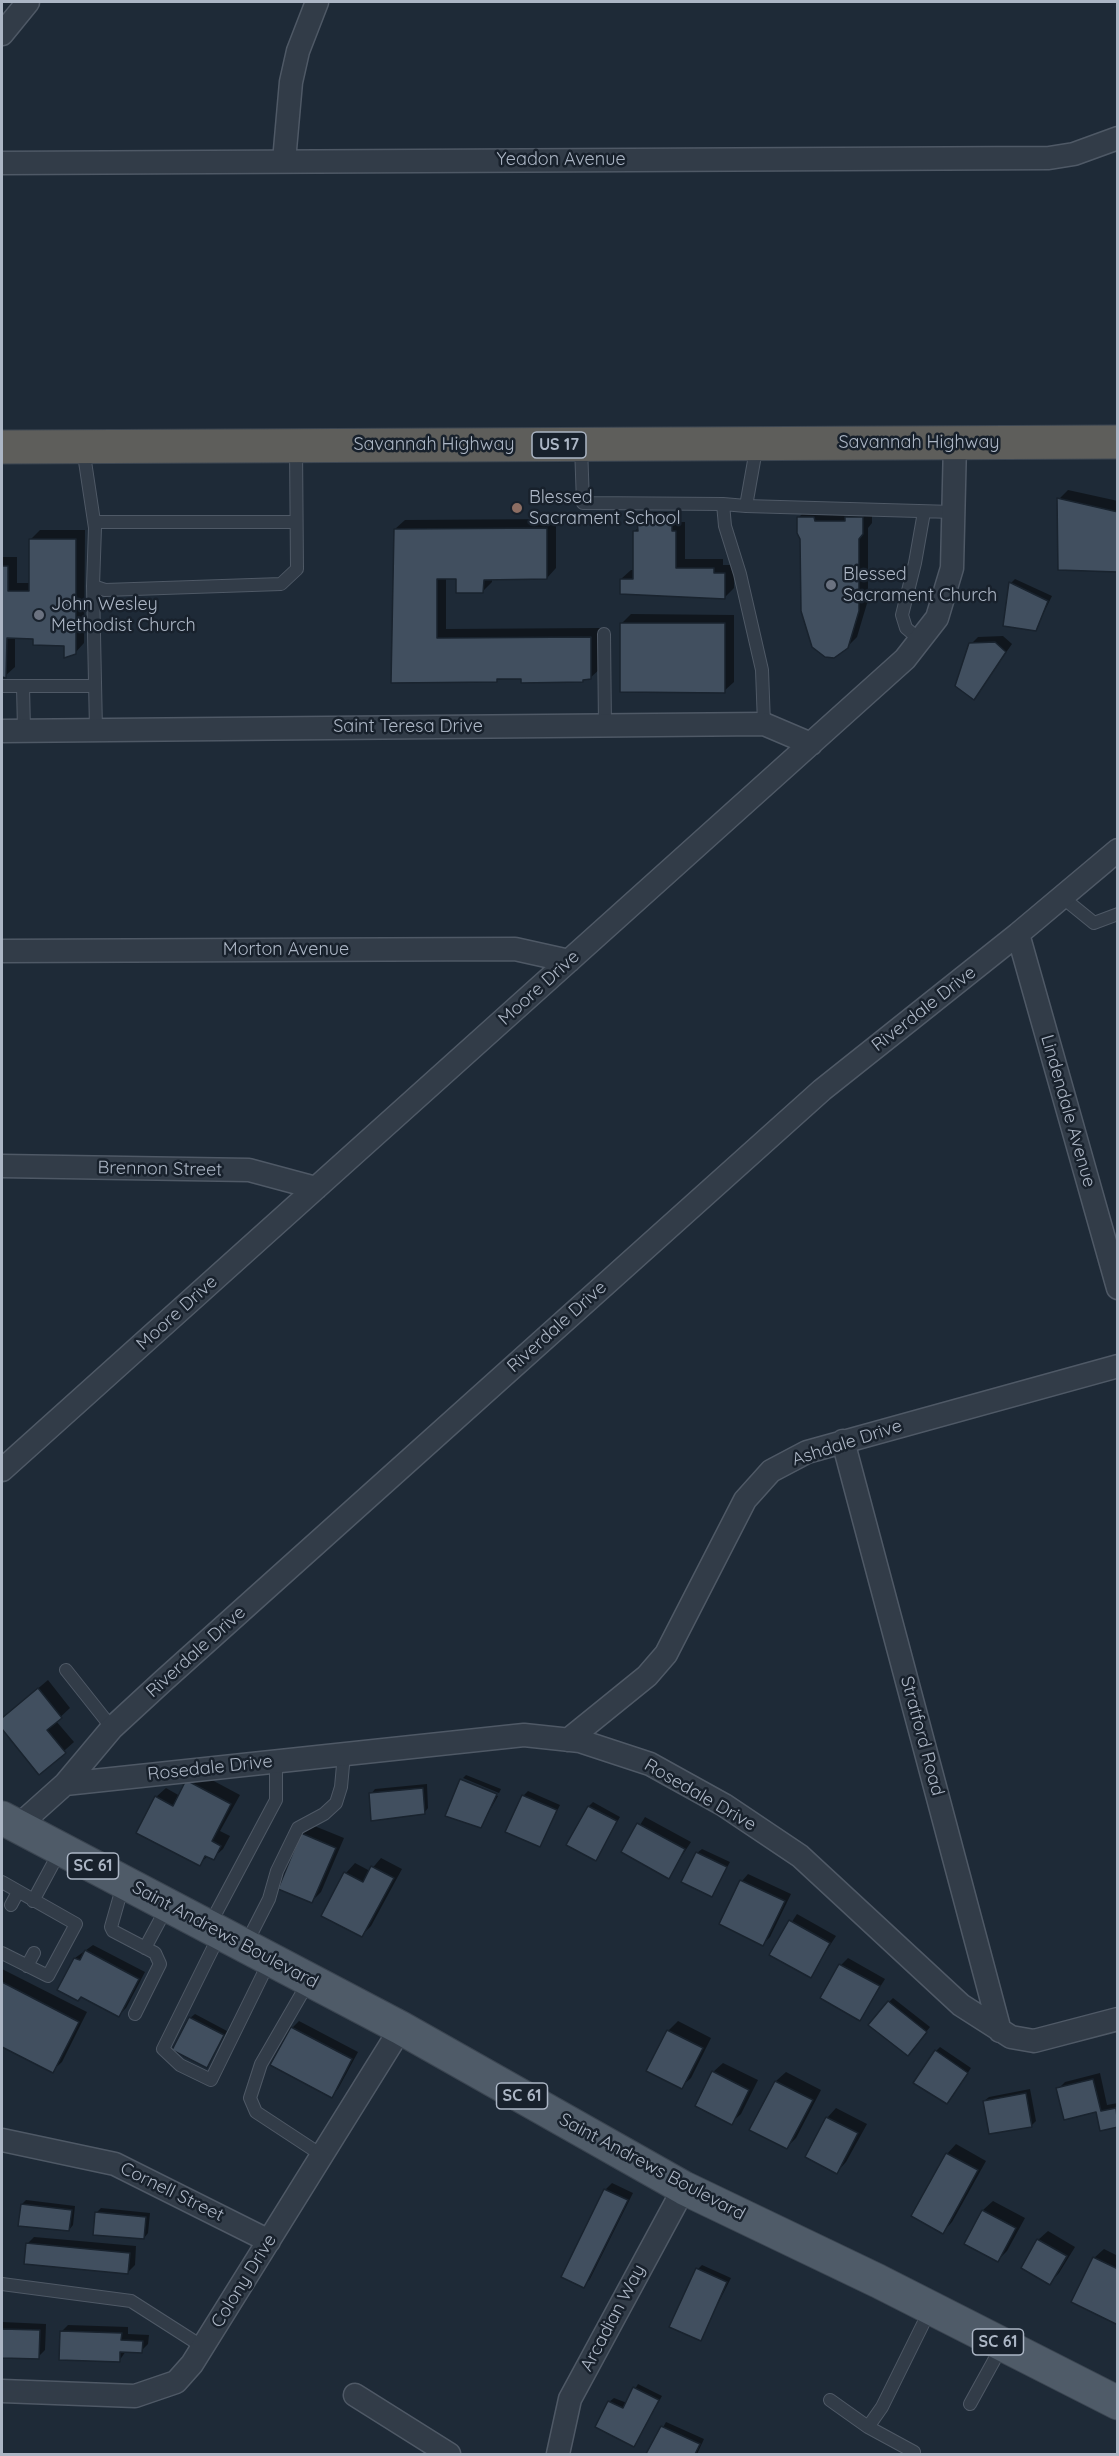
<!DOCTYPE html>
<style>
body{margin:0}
#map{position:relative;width:1119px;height:2456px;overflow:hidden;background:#1e2a37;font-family:Quicksand,sans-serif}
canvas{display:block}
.frame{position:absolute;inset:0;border:3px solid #acb6c5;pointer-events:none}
</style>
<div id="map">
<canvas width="1119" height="2456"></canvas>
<div class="frame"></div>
</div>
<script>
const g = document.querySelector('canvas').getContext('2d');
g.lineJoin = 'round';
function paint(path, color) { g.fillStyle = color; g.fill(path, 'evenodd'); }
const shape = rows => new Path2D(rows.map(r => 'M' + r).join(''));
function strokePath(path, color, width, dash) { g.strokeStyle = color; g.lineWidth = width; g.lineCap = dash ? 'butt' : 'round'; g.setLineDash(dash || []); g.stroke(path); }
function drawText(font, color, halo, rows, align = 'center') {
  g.font = font + ' Quicksand,sans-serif'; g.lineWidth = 5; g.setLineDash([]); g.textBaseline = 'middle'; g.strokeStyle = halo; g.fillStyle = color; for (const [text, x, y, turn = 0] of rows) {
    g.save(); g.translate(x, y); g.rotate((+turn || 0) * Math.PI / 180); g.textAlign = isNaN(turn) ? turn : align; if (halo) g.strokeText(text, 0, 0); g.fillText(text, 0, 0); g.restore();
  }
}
paint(shape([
 [1068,490,1118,501,1118,570,1059,499],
 [808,508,872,508,872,523,868,528,868,600,857,637,847,647,802,538,799,517],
 [648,512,681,512,681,522,685,522,685,559,723,559,723,565,734,565,734,588,725,597,621,579,631,570,635,570,635,531,639,527,639,521],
 [556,519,556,568,547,578,492,578,492,582,483,591,458,577,446,577,446,629,600,628,600,669,590,678,393,681,395,529,405,520],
 [40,530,85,530,84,643,75,653,66,645,35,638,15,637,15,667,5,676,2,676,2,557,17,557,17,583,30,583,30,540],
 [1015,579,1052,596,1035,630,1004,625,1011,583],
 [631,614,734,615,734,682,724,691,622,623],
 [1003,636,1012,644,974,698,971,644,978,637],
 [48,1680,70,1708,56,1721,74,1742,39,1773,2,1727,2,1719],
 [197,1772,240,1795,220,1831,230,1836,223,1849,213,1858,208,1856,199,1864,156,1797,166,1788,180,1796],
 [466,1775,501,1789,499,1793,463,1778],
 [462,1781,498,1796,481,1826],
 [427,1784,428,1808,424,1813,371,1794,375,1789],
 [528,1791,560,1805,540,1846,523,1796],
 [593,1802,620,1817,596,1859,589,1806],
 [645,1817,691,1842,668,1877,623,1852],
 [312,1825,344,1838,321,1892,312,1901,302,1834],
 [702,1849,730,1862,712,1895,697,1853],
 [381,1858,402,1869,371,1926,362,1935,323,1915,346,1873,355,1863,370,1871],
 [748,1874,791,1894,770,1937,763,1944,721,1924,742,1881],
 [797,1914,836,1936,810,1976,771,1954],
 [93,1945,145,1972,126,2008,119,2015,82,1996,59,1989,75,1958],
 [848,1958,885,1979,860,2019,841,1965],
 [2,1969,87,2012,62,2062,52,2071,2,2045],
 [893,1998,930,2027,912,2050,889,2002],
 [195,2014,227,2031,207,2066,190,2018],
 [299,2021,358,2052,338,2089,331,2096,272,2065,292,2028],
 [678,2021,711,2038,691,2078,681,2087,668,2031],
 [940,2047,971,2068,951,2098,936,2051],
 [723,2063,758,2080,741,2114,731,2123,713,2072],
 [786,2072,821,2090,796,2138,787,2147,752,2129,776,2081],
 [1100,2073,1107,2105,1118,2103,1118,2125,1058,2089,1065,2082],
 [1030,2089,1036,2121,1032,2125,984,2101,989,2097],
 [836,2108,867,2124,846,2162,837,2172,827,2118],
 [956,2144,986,2161,952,2222,943,2232,947,2154],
 [612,2183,633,2193,590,2279,584,2286,605,2190],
 [26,2200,75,2206,73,2225,69,2230,22,2204],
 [993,2201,1025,2218,1007,2251,998,2260,966,2243,983,2210],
 [101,2208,150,2213,148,2233,144,2238,96,2213],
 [1048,2231,1075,2247,1059,2273,1050,2283,1038,2240],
 [34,2237,136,2246,135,2265,128,2272,27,2244],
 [1104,2249,1118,2256,1118,2323,1094,2258],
 [702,2265,731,2278,700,2339,698,2269],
 [2,2322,46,2324,45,2350,38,2357,2,2356],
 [68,2325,128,2327,128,2334,149,2335,148,2344,141,2351,126,2351,119,2361,61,2332],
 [638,2384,662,2396,634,2445,609,2402,614,2398,627,2403],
 [666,2422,704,2439,697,2454,648,2454]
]), '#0007');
const building = shape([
 [1057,498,1118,512,1118,572,1058,570,1057,498],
 [797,517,814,517,815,521,845,521,845,517,863,517,863,534,859,539,859,611,848,648,834,658,825,657,812,647,801,611,800,539,797,533,797,517],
 [637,520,672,521,672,531,676,531,676,568,714,568,714,573,725,573,725,599,620,594,620,579,633,579,633,531,638,531,637,520],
 [547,528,547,579,484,580,483,593,456,593,456,579,437,579,437,638,591,637,591,679,583,680,583,682,521,683,521,679,497,679,497,682,391,683,394,529,547,528],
 [29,539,76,539,76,654,64,658,64,646,33,645,33,639,7,638,6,678,2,677,2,566,8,566,8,591,29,591,29,539],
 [1009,582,1048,601,1036,631,1003,626,1009,582],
 [620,623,725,623,725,693,620,692,620,623],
 [995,642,1006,652,974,700,955,686,969,643,995,642],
 [38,1688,62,1718,47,1730,66,1753,39,1775,2,1729,2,1718,38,1688],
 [460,1779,497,1794,481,1828,445,1816,460,1779],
 [186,1780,231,1804,212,1841,221,1846,214,1860,205,1856,200,1866,136,1833,155,1796,173,1806,186,1780],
 [423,1788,425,1814,371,1821,369,1793,423,1788],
 [522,1795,557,1810,540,1847,505,1832,522,1795],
 [588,1806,617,1821,596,1861,566,1845,588,1806],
 [637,1823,685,1849,669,1879,621,1852,637,1823],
 [301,1833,336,1848,312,1903,278,1889,301,1833],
 [696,1852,727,1867,712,1897,681,1882,696,1852],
 [371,1866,394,1878,362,1937,321,1916,344,1872,363,1882,371,1866],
 [740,1880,785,1901,763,1946,719,1924,740,1880],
 [789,1920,830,1943,811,1978,769,1955,789,1920],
 [85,1950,139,1979,119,2017,81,1997,78,2001,57,1990,74,1958,80,1960,85,1950],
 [839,1964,880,1986,860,2021,820,1998,839,1964],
 [2,1982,79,2022,53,2073,2,2047,2,1982],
 [888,2001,927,2032,908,2056,868,2025,888,2001],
 [189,2017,224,2035,207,2068,172,2050,189,2017],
 [291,2027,352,2059,332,2098,270,2065,291,2027],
 [667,2030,703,2048,682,2089,646,2071,667,2030],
 [935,2050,968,2073,947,2104,913,2083,935,2050],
 [712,2071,749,2090,732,2125,695,2106,712,2071],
 [1093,2079,1101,2111,1116,2108,1118,2127,1100,2131,1096,2112,1064,2120,1056,2088,1093,2079],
 [775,2081,813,2100,787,2149,749,2130,775,2081],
 [1026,2093,1032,2127,989,2134,983,2101,1026,2093],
 [826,2117,858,2133,837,2174,805,2157,826,2117],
 [946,2153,978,2170,943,2234,911,2216,946,2153],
 [604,2189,628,2200,584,2288,561,2277,604,2189],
 [21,2204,72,2210,69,2231,18,2226,21,2204],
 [982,2210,1016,2228,998,2262,964,2244,982,2210],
 [95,2212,146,2217,144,2239,93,2235,95,2212],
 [1037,2239,1067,2256,1050,2285,1021,2268,1037,2239],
 [26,2243,130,2253,128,2274,24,2264,26,2243],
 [1093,2257,1118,2269,1118,2325,1071,2302,1093,2257],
 [696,2268,727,2282,701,2341,669,2327,696,2268],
 [2,2329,40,2330,39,2359,2,2358,2,2329],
 [60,2331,122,2333,121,2340,143,2341,142,2353,120,2352,120,2362,59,2360,60,2331],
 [633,2387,659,2400,634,2447,595,2427,608,2401,623,2408,633,2387],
 [661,2426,700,2444,695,2454,646,2454,661,2426]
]);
paint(building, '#414f5f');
strokePath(building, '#19232e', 1.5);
const service = shape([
 [757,444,746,506,723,504,725,526,740,574,762,670,764,724],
 [581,446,583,503,723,504],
 [83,448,95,528,93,586,105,590,281,584,297,569,296,447],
 [746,506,953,512],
 [94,522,295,522],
 [93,586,96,730],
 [604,634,605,726],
 [920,640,906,628,902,615,915,563,924,512],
 [2,686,95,686],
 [23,686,24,730],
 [1062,897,1094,923,1118,914],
 [66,1670,112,1728],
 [2,1882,76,1924,48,1976,2,1953],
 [123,1885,111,1927,113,1931,155,1953,160,1964,135,2014],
 [33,1901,61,1849],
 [11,1905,18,1892],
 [209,1926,276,1800,276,1761],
 [220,1934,163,2049,180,2065,211,2080,269,1962],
 [246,1944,269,1899,277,1871,298,1828,324,1814,336,1803,341,1787,344,1754],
 [145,1948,167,1907],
 [27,1966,34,1953],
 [309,1981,261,2064,250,2098,256,2112,323,2156],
 [2,2284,131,2301,203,2347],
 [830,2400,868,2427,882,2407,930,2310],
 [970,2404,1002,2346],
 [868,2427,914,2452]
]);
const minor = shape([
 [2,34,28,2],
 [284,161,291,82,298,51,317,2],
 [2,163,1049,158,1074,154,1118,138],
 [2,731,764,724,811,744],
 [1018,934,1118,1288],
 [2,951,515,949,569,961],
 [2,1166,249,1170,316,1188],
 [843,1441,1000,2031],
 [2,1470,905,659,937,618,952,568,955,443],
 [568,1740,647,1676,666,1654,745,1500,771,1471,807,1452,1118,1366],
 [65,1784,524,1735,580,1741,650,1764,724,1805,800,1856,961,2005,1011,2037,1034,2041,1118,2019],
 [18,1826,65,1784,112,1728,163,1681,822,1090,1018,934,1118,850],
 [2,2140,115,2164,269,2241],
 [2,2391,135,2396,176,2382,192,2364,401,2028],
 [355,2395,449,2454],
 [558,2454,570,2399,684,2188]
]);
const primary = shape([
 [2,1818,401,2028,684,2188,878,2281,1118,2403]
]);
const trunk = shape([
 [2,447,1118,442]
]);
strokePath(service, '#4f5966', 14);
strokePath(minor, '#4f5966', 25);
strokePath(primary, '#3b4551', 35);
strokePath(trunk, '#3c4652', 35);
strokePath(service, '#323c48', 12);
strokePath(minor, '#323c48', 22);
strokePath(primary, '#4f5b68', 33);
strokePath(trunk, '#5e5e5b', 33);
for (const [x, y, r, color] of [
 [517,508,6,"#8d6e63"],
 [831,585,6,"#6b7280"],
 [39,615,6,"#6b7280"]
]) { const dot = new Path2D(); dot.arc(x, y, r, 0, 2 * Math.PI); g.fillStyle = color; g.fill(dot); strokePath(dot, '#18212c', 2); }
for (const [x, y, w] of [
 [559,445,54],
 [93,1866,51],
 [522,2096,51],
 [998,2342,51]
]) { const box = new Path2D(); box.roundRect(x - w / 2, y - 13, w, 26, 4.5); g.fillStyle = '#18212c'; g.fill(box); strokePath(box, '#acb6c5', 1.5); }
drawText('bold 16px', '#acb6c5', null, [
 ["US 17",559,445],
 ["SC 61",93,1866],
 ["SC 61",522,2096],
 ["SC 61",998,2342]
]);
drawText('18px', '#acb6c5', '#18212c', [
 ["Yeadon Avenue",561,160],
 ["Savannah Highway",919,443],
 ["Savannah Highway",434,445],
 ["Saint Teresa Drive",408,727],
 ["Morton Avenue",286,950],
 ["Moore Drive",539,988,-42],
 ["Riverdale Drive",924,1009,-38],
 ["Lindendale Avenue",1068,1111,74],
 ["Brennon Street",160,1169,1],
 ["Moore Drive",177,1313,-42],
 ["Riverdale Drive",557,1327,-42],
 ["Ashdale Drive",847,1443,-18],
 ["Riverdale Drive",196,1652,-42],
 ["Stratford Road",922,1736,75],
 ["Rosedale Drive",210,1768,-6],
 ["Rosedale Drive",700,1795,30],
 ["Saint Andrews Boulevard",225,1935,28],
 ["Saint Andrews Boulevard",652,2167,28],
 ["Cornell Street",172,2192,26],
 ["Colony Drive",244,2281,-58],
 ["Arcadian Way",613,2318,-62]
]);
drawText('18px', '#acb6c5', '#18212c', [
 ["Blessed",529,498],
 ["Sacrament School",529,519],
 ["Blessed",843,575],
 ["Sacrament Church",843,596],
 ["John Wesley",51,605],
 ["Methodist Church",51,626]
], 'left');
</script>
